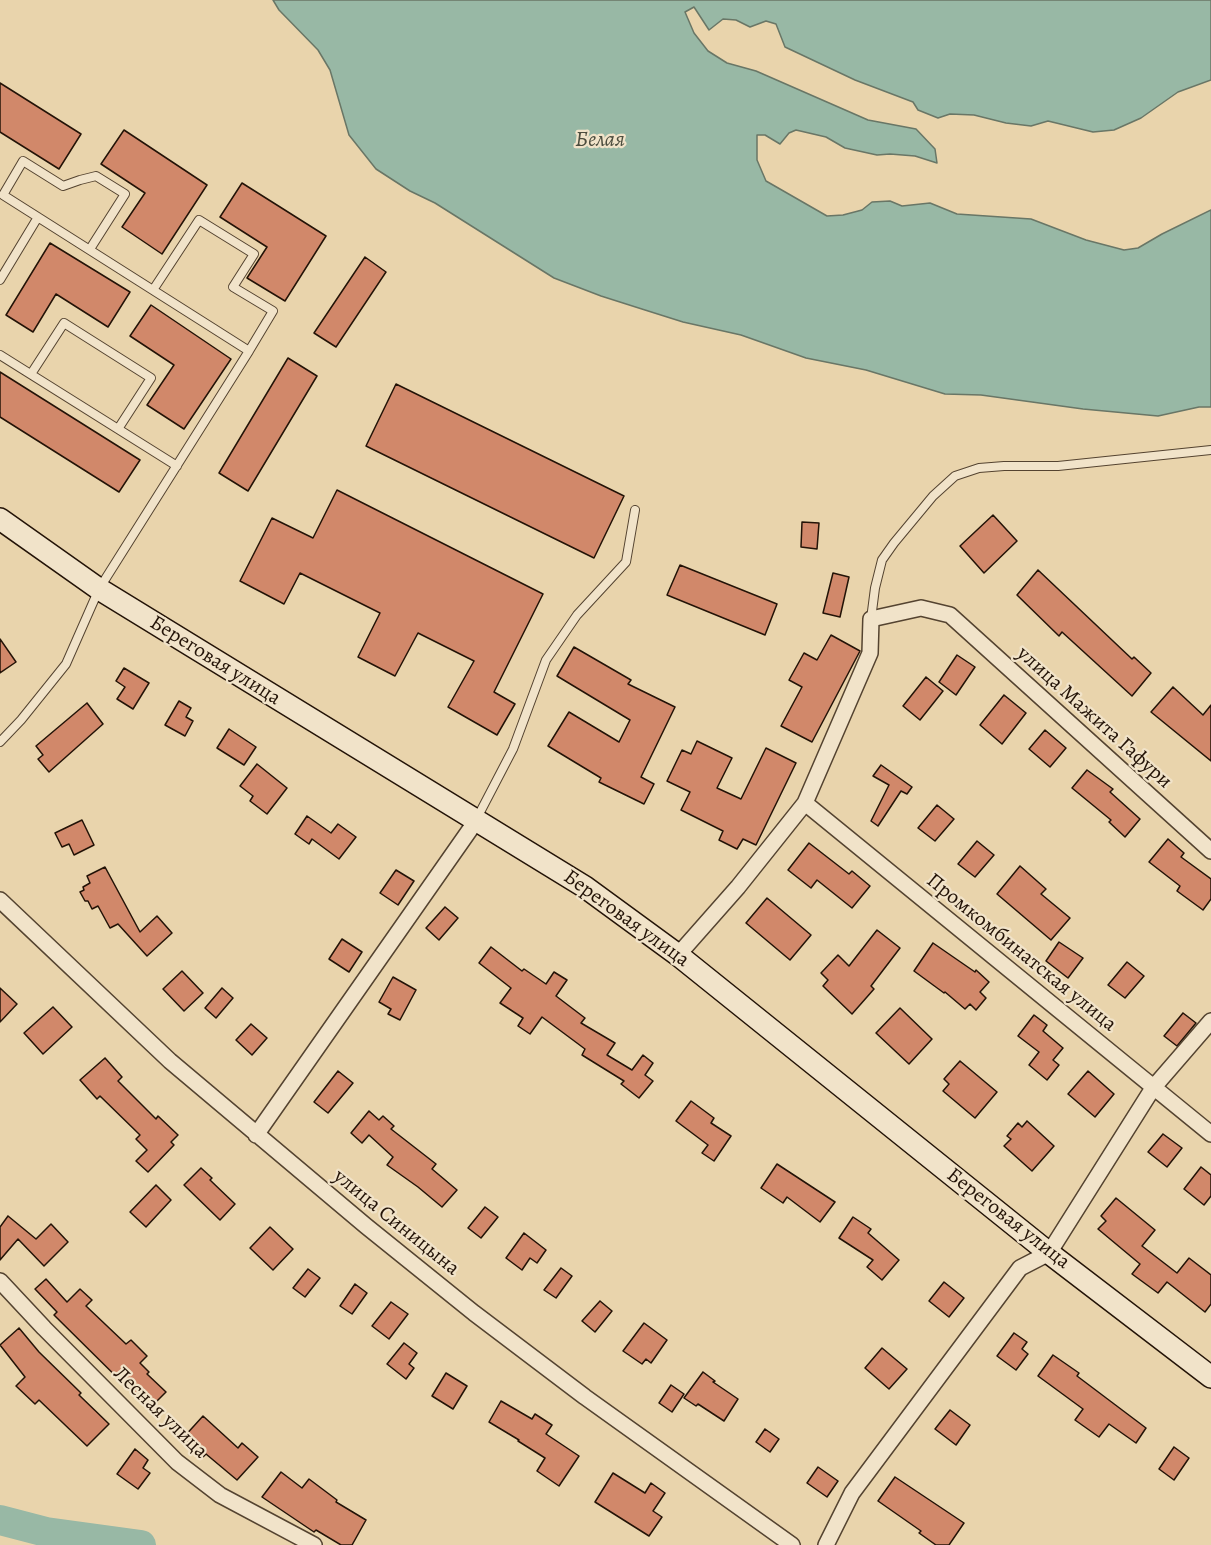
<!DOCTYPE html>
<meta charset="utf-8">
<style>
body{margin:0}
canvas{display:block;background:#e9d4ac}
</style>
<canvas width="1211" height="1545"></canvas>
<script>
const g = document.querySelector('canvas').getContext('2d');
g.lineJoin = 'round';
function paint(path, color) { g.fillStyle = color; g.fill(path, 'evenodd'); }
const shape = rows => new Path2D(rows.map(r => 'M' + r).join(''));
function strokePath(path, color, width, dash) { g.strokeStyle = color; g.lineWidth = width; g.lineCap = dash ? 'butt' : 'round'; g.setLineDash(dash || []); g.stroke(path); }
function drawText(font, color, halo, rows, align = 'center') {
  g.font = font + ' Alegreya,serif'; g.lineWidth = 4.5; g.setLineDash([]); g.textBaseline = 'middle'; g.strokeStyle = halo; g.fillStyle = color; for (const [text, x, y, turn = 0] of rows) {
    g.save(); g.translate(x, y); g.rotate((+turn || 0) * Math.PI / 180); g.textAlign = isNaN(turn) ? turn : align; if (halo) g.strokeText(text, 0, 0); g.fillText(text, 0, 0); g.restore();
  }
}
const water = shape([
 [273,0,1211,0,1211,80,1178,92,1141,118,1114,130,1093,132,1048,121,1031,126,1006,123,974,115,950,114,938,118,918,110,913,102,855,80,785,47,776,24,766,21,750,27,736,20,723,19,709,30,694,7,685,12,694,33,708,51,727,63,756,71,868,120,916,129,935,149,937,163,915,156,890,154,877,155,845,148,826,137,796,130,789,133,780,144,765,135,757,135,757,160,766,181,827,216,843,215,862,210,872,202,890,201,902,206,930,203,957,214,1031,219,1086,240,1124,250,1138,248,1162,234,1211,210,1211,407,1199,407,1158,416,1083,409,981,395,945,394,866,370,806,358,741,335,683,322,645,310,601,296,554,278,435,203,410,191,376,169,349,135,330,70,318,50,279,10,273,0]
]);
paint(water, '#98b8a5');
strokePath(water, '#697666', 1.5);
strokePath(shape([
 [0,1520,46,1532,141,1545]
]), '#98b8a5', 30);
const building = shape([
 [0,83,81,134,59,169,0,132,0,83],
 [124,130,207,185,162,254,122,227,145,193,101,164,124,130],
 [242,183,326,236,285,301,247,278,267,247,220,217,242,183],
 [50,243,130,292,108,327,56,294,33,332,6,315,50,243],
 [365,257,386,272,336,347,314,333,365,257],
 [151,305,231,359,184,429,147,405,174,365,130,336,151,305],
 [288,358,317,376,248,491,219,473,288,358],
 [0,372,140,460,119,492,0,417,0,372],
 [396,384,624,496,594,558,366,446,396,384],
 [337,490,543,594,494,692,515,704,497,735,448,707,474,661,418,633,395,676,358,657,380,613,300,573,284,604,240,581,272,518,313,538,337,490],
 [993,515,1017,541,984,573,960,546,993,515],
 [802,522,819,523,817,549,801,547,802,522],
 [680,565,777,604,765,635,667,595,680,565],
 [1038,570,1132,659,1134,657,1151,673,1132,696,1062,632,1059,636,1017,595,1038,570],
 [833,573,849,577,840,617,823,613,833,573],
 [831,635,860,651,812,742,781,726,802,687,789,680,804,653,817,660,831,635],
 [0,639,16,662,0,673,0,639],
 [574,647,631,680,628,684,675,707,641,777,654,784,644,804,599,782,601,778,548,746,569,712,619,742,630,720,557,676,574,647],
 [957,655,975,667,956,695,939,682,957,655],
 [124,668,149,683,133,709,117,699,125,687,116,681,124,668],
 [926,677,943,691,920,720,903,706,926,677],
 [1173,687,1203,715,1211,705,1211,761,1151,712,1173,687],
 [1004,695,1026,713,1002,744,980,725,1004,695],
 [179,701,191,708,186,717,193,721,185,736,165,725,179,701],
 [87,703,103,724,49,772,38,759,43,755,36,746,87,703],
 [229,729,256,747,244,765,217,748,229,729],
 [1045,730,1066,748,1050,767,1029,749,1045,730],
 [697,741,732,758,717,788,741,799,766,748,796,763,756,845,743,839,737,849,719,840,723,831,681,810,690,792,667,781,682,750,691,754,697,741],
 [257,764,287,788,267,814,250,801,253,796,240,786,257,764],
 [881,765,912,787,907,794,901,791,878,826,871,821,889,785,873,776,881,765],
 [1087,770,1113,789,1110,792,1140,819,1125,837,1109,822,1111,820,1072,788,1087,770],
 [937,805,954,819,935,841,918,828,937,805],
 [307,816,331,833,338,824,356,837,339,859,312,839,309,844,295,834,307,816],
 [82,820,94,845,74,855,69,844,62,847,55,833,82,820],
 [1168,839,1184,853,1181,857,1211,879,1211,899,1203,910,1177,891,1180,886,1149,862,1168,839],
 [977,841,994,855,975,877,958,864,977,841],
 [809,843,849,874,852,871,870,886,852,908,817,880,811,888,788,870,809,843],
 [1020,866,1046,889,1041,894,1070,918,1051,940,997,894,1020,866],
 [105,867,140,932,157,916,172,933,147,956,118,924,110,928,98,906,92,909,88,901,85,901,80,892,84,890,83,887,90,883,87,876,105,867],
 [396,870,414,881,398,905,380,893,396,870],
 [767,898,811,935,790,960,746,923,767,898],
 [445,907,458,918,439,940,426,928,445,907],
 [877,930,900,948,871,986,874,989,852,1014,823,986,828,980,821,973,838,955,849,966,877,930],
 [342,939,362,952,349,972,329,959,342,939],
 [1059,942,1083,958,1068,978,1046,961,1059,942],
 [933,943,975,972,976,970,989,982,980,992,986,998,976,1010,970,1004,965,1009,945,992,944,993,914,971,933,943],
 [491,947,522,971,524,969,546,984,554,972,567,980,556,996,585,1018,581,1023,615,1043,607,1055,632,1070,643,1055,653,1063,645,1075,653,1081,639,1098,621,1084,624,1081,582,1055,585,1049,542,1017,530,1034,518,1026,523,1018,500,1003,511,988,479,963,491,947],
 [1127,962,1144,976,1125,998,1108,985,1127,962],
 [182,971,203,993,184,1011,163,989,182,971],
 [393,977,416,990,400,1020,388,1014,391,1009,379,1002,393,977],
 [0,988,17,1004,0,1022,0,988],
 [222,988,233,998,216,1018,205,1008,222,988],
 [53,1007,72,1027,43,1054,24,1033,53,1007],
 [900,1008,932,1039,909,1064,876,1033,900,1008],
 [1183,1013,1196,1023,1177,1046,1164,1036,1183,1013],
 [1034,1015,1047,1025,1043,1031,1063,1048,1053,1060,1059,1065,1047,1080,1029,1065,1039,1052,1018,1036,1034,1015],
 [251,1024,267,1038,252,1055,236,1040,251,1024],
 [105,1058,122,1077,118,1081,156,1119,158,1116,178,1135,171,1142,174,1145,148,1172,136,1161,147,1150,136,1139,140,1135,100,1096,97,1099,80,1080,105,1058],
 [960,1061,997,1092,975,1118,943,1091,949,1084,944,1079,960,1061],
 [338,1071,353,1083,328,1113,314,1102,338,1071],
 [1088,1071,1114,1094,1095,1117,1068,1094,1088,1071],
 [691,1101,714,1118,711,1123,731,1136,714,1161,702,1153,708,1145,676,1121,691,1101],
 [369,1111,379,1120,383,1116,394,1126,391,1129,436,1164,432,1169,457,1190,442,1207,418,1187,387,1165,393,1157,369,1135,362,1143,351,1133,369,1111],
 [1027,1121,1054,1146,1032,1171,1004,1146,1011,1139,1007,1136,1018,1123,1022,1127,1027,1121],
 [1163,1134,1182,1148,1167,1167,1148,1152,1163,1134],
 [777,1164,835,1202,820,1222,787,1197,783,1203,761,1188,777,1164],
 [1201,1167,1211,1175,1211,1196,1204,1205,1184,1189,1201,1167],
 [201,1168,212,1178,210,1180,235,1204,220,1220,184,1185,201,1168],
 [156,1185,171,1200,146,1227,130,1212,156,1185],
 [1116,1198,1155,1230,1142,1246,1177,1273,1189,1258,1211,1275,1211,1304,1205,1312,1167,1282,1158,1293,1132,1274,1140,1264,1098,1229,1106,1221,1101,1216,1116,1198],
 [485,1207,498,1217,481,1238,468,1228,485,1207],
 [8,1216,36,1239,51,1224,68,1242,44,1266,18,1239,0,1260,0,1227,8,1216],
 [853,1217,871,1229,868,1233,899,1260,882,1280,867,1267,873,1260,839,1238,853,1217],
 [270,1227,293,1249,273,1270,250,1248,270,1227],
 [524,1233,546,1250,537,1263,530,1258,522,1270,506,1258,524,1233],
 [561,1268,572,1276,556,1298,544,1290,561,1268],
 [308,1269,320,1278,305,1297,293,1288,308,1269],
 [46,1279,67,1302,80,1289,92,1300,86,1306,126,1344,131,1340,147,1356,140,1363,149,1372,147,1374,166,1392,149,1409,54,1315,57,1312,35,1289,46,1279],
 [944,1282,964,1298,949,1317,929,1301,944,1282],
 [355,1284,367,1293,352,1314,340,1306,355,1284],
 [600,1301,612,1311,595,1332,582,1321,600,1301],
 [391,1302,408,1314,389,1339,372,1326,391,1302],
 [644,1323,667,1340,651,1363,646,1359,642,1364,623,1351,644,1323],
 [19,1328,39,1352,81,1393,79,1395,109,1424,87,1446,39,1400,35,1404,16,1386,25,1377,0,1345,19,1328],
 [1014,1333,1027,1342,1022,1349,1028,1354,1016,1370,997,1356,1014,1333],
 [404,1343,417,1353,409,1364,414,1368,406,1379,387,1364,404,1343],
 [882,1348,907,1369,889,1389,865,1368,882,1348],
 [1053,1355,1079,1373,1077,1376,1146,1428,1136,1443,1109,1424,1099,1437,1075,1420,1083,1409,1038,1376,1053,1355],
 [703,1372,715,1381,713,1382,738,1399,724,1421,698,1404,696,1406,684,1398,703,1372],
 [446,1373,467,1386,453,1409,432,1396,446,1373],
 [671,1385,684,1394,672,1412,659,1403,671,1385],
 [501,1401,532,1419,535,1414,552,1425,546,1434,579,1456,559,1486,537,1471,545,1458,518,1441,519,1440,489,1422,501,1401],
 [950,1410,970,1425,956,1445,935,1429,950,1410],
 [203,1416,238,1448,242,1443,258,1457,237,1480,206,1454,203,1457,183,1438,203,1416],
 [765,1429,779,1439,770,1452,756,1442,765,1429],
 [1174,1447,1189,1458,1174,1480,1159,1469,1174,1447],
 [135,1449,148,1460,143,1468,150,1473,138,1489,117,1474,135,1449],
 [818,1467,838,1481,827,1497,807,1483,818,1467],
 [281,1472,302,1488,309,1479,337,1500,336,1502,366,1520,352,1545,341,1545,316,1530,314,1532,262,1497,281,1472],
 [613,1473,645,1493,651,1483,665,1493,653,1511,662,1517,649,1536,595,1502,613,1473],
 [895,1477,964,1523,949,1545,936,1545,919,1533,921,1531,878,1501,895,1477]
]);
paint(building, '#d1886a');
strokePath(building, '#231307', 1.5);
const lane = shape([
 [0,280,38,217],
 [153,290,199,220,254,254,233,287,273,311,249,351],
 [0,355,177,466],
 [31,374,64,323,151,378,118,429],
 [871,619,875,588,882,560,894,543,933,496,955,476,979,468,1004,466,1058,466,1211,450],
 [0,742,21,720,66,664,99,589,249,351,3,195,23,161,63,186,80,180,96,176,125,194,90,249],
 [476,820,513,749,546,660,577,615,626,562,635,510]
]);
const street = shape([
 [805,803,1211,1134],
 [0,900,170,1061,366,1226,474,1313,585,1397,792,1545],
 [678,955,738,887,805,803,870,653,871,619,921,608,950,615,1211,851],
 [256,1135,476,821],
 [0,1281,44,1328,177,1462,220,1495,314,1545],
 [826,1545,852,1493,1020,1268,1049,1253,1153,1088,1211,1021]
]);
const secondary = shape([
 [0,519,99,589,585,887,678,955,1049,1253,1211,1377]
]);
strokePath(lane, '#544330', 10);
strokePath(street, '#544330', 18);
strokePath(secondary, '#231307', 24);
strokePath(lane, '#f1e3c9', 8);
strokePath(street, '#f1e3c9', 15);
strokePath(secondary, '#f1e3c9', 21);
drawText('21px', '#231307', '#f1e3c9', [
 ["Береговая улица",215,661,32],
 ["улица Мажита Гафури",1094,718,42],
 ["Береговая улица",626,919,36],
 ["Промкомбинатская улица",1021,953,39],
 ["Береговая улица",1008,1219,38],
 ["улица Синицына",396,1223,39],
 ["Лесная улица",160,1413,44]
]);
drawText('italic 22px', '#4c4d3e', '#f1e3c9', [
 ["Белая",600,141]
]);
</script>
